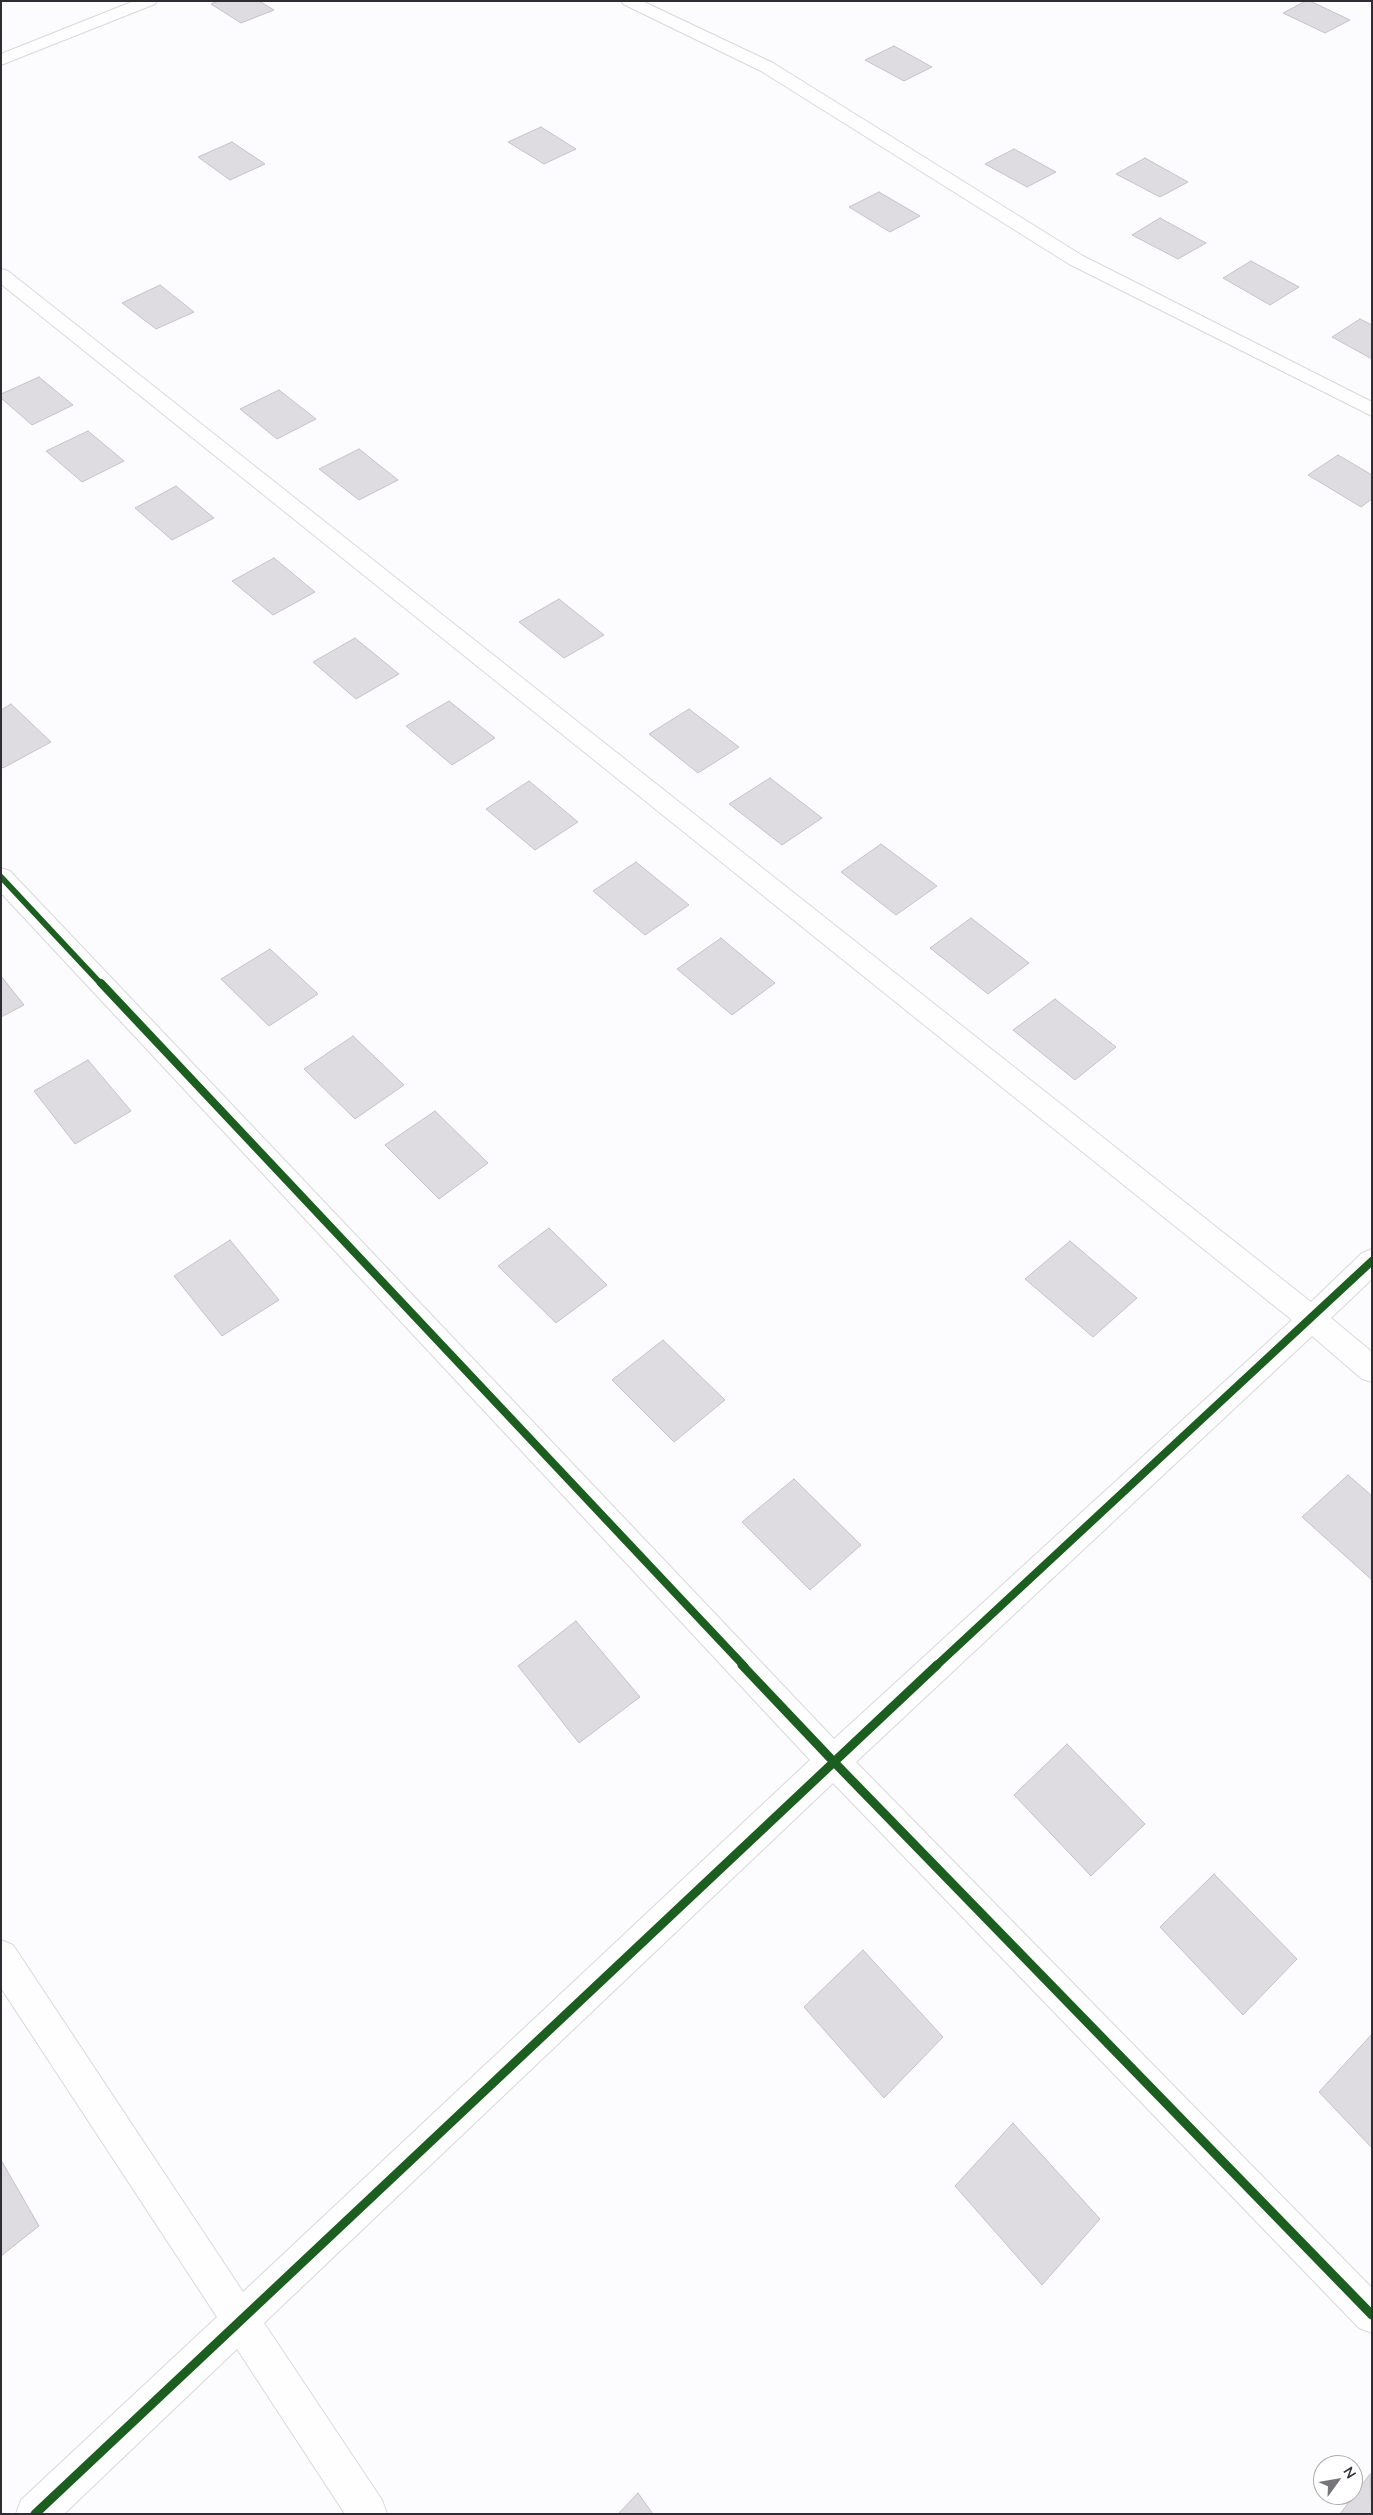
<!DOCTYPE html>
<style>
body{margin:0}
#map{position:relative;width:1373px;height:2515px;overflow:hidden;background:#fcfbfd;font-family:Mulish,sans-serif}
canvas{display:block}
.frame{position:absolute;inset:0;border:2px solid #2f2c33;pointer-events:none}
.north{position:absolute;left:1313px;top:2455px;width:50px;height:50px;box-sizing:border-box;background:#fff;border:1px solid #acabad;border-radius:50%;rotate:58deg;font-size:14px;font-weight:700;line-height:20px;text-align:center;color:#2f2c33}
.north::after{content:'';display:block;margin:auto;width:18px;height:22px;background:#77747a;clip-path:polygon(50% 0,100% 100%,50% 72%,0 100%)}
</style>
<div id="map">
<canvas width="1373" height="2515"></canvas>
<div class="frame"></div>
<div class="north">N</div>
</div>
<script>
const g = document.querySelector('canvas').getContext('2d');
g.lineJoin = 'round';
function paint(path, color) { g.fillStyle = color; g.fill(path, 'evenodd'); }
const shape = rows => new Path2D(rows.map(r => 'M' + r).join(''));
function strokePath(path, color, width, dash) { g.strokeStyle = color; g.lineWidth = width; g.lineCap = dash ? 'butt' : 'round'; g.setLineDash(dash || []); g.stroke(path); }
const building = shape([
 [218,1,259,1,274,10,241,23,211,4,218,1],
 [1306,1,1310,1,1350,20,1325,33,1283,13,1306,1],
 [894,46,932,67,904,81,865,60,894,46],
 [541,127,576,149,544,164,508,142,541,127],
 [232,142,265,164,230,180,198,157,232,142],
 [1014,149,1056,172,1027,187,985,164,1014,149],
 [1145,158,1188,182,1160,197,1116,174,1145,158],
 [879,192,920,216,890,232,849,207,879,192],
 [1160,218,1206,243,1178,259,1132,235,1160,218],
 [1251,261,1299,287,1270,305,1223,278,1251,261],
 [160,285,194,312,156,329,122,303,160,285],
 [1360,319,1372,325,1372,359,1332,337,1360,319],
 [39,377,73,405,32,425,1,398,1,394,39,377],
 [279,390,316,419,277,439,240,409,279,390],
 [88,431,124,461,82,482,46,451,88,431],
 [359,449,398,480,359,500,319,469,359,449],
 [1338,455,1372,475,1372,499,1361,507,1308,475,1338,455],
 [176,486,214,518,172,540,135,508,176,486],
 [274,558,315,592,273,615,232,581,274,558],
 [559,599,604,635,564,658,519,622,559,599],
 [355,638,399,674,356,699,313,662,355,638],
 [449,701,495,738,452,765,406,726,449,701],
 [11,704,51,742,3,768,1,766,1,710,11,704],
 [689,709,739,747,698,773,649,734,689,709],
 [770,778,822,818,782,845,729,804,770,778],
 [529,781,578,822,535,850,486,809,529,781],
 [881,844,937,886,896,915,841,872,881,844],
 [636,862,689,905,645,935,593,891,636,862],
 [971,918,1029,963,988,994,930,948,971,918],
 [721,938,775,983,732,1015,677,969,721,938],
 [270,949,318,994,269,1026,221,979,270,949],
 [1,976,24,1005,1,1017,1,976],
 [1055,999,1116,1047,1075,1080,1013,1030,1055,999],
 [353,1036,404,1085,355,1119,304,1069,353,1036],
 [88,1060,131,1111,75,1144,34,1091,88,1060],
 [435,1111,488,1163,439,1199,385,1145,435,1111],
 [549,1228,607,1285,556,1323,498,1266,549,1228],
 [230,1240,279,1300,222,1336,174,1276,230,1240],
 [1070,1241,1137,1298,1093,1337,1025,1279,1070,1241],
 [663,1340,725,1400,674,1442,612,1380,663,1340],
 [1348,1475,1372,1496,1372,1580,1302,1517,1348,1475],
 [794,1479,861,1545,810,1590,742,1522,794,1479],
 [576,1621,640,1697,579,1743,518,1666,576,1621],
 [1067,1744,1145,1824,1091,1876,1014,1795,1067,1744],
 [1214,1874,1297,1959,1243,2015,1160,1927,1214,1874],
 [863,1950,943,2037,884,2098,804,2007,863,1950],
 [1372,2034,1372,2148,1319,2092,1372,2034],
 [1013,2123,1100,2219,1042,2285,955,2186,1013,2123],
 [1,2160,39,2226,1,2256,1,2160],
 [1370,2474,1372,2514,1340,2514,1370,2474],
 [638,2493,653,2514,618,2514,638,2493]
]);
paint(building, '#dedce0');
strokePath(building, '#c4c3c7', 1);
const minor = shape([
 [134,1,157,1,155,4,1,65,1,54,134,1],
 [621,1,642,1,773,63,1083,256,1372,402,1372,416,1069,264,761,71,623,4,621,1],
 [1,269,8,271,1311,1302,1362,1253,1372,1249,1372,1279,1331,1318,1372,1352,1372,1382,1362,1379,1312,1336,856,1762,1372,2288,1372,2333,1359,2328,833,1783,264,2323,382,2500,387,2514,345,2514,237,2349,64,2514,16,2514,21,2500,217,2317,1,1988,1,1940,13,1945,243,2292,810,1760,1,893,1,868,10,871,834,1739,1292,1320,1,284,1,269]
]);
strokePath(minor, '#d9d8dc', 2);
paint(minor, '#fffeff');
strokePath(shape([
 [1,877,102,985]
]), '#1b5e20', 6);
strokePath(shape([
 [101,983,744,1666],
 [936,1666,1372,1261]
]), '#1b5e20', 8);
strokePath(shape([
 [742,1665,833,1761,1372,2315],
 [35,2514,937,1665]
]), '#1b5e20', 9);
</script>
